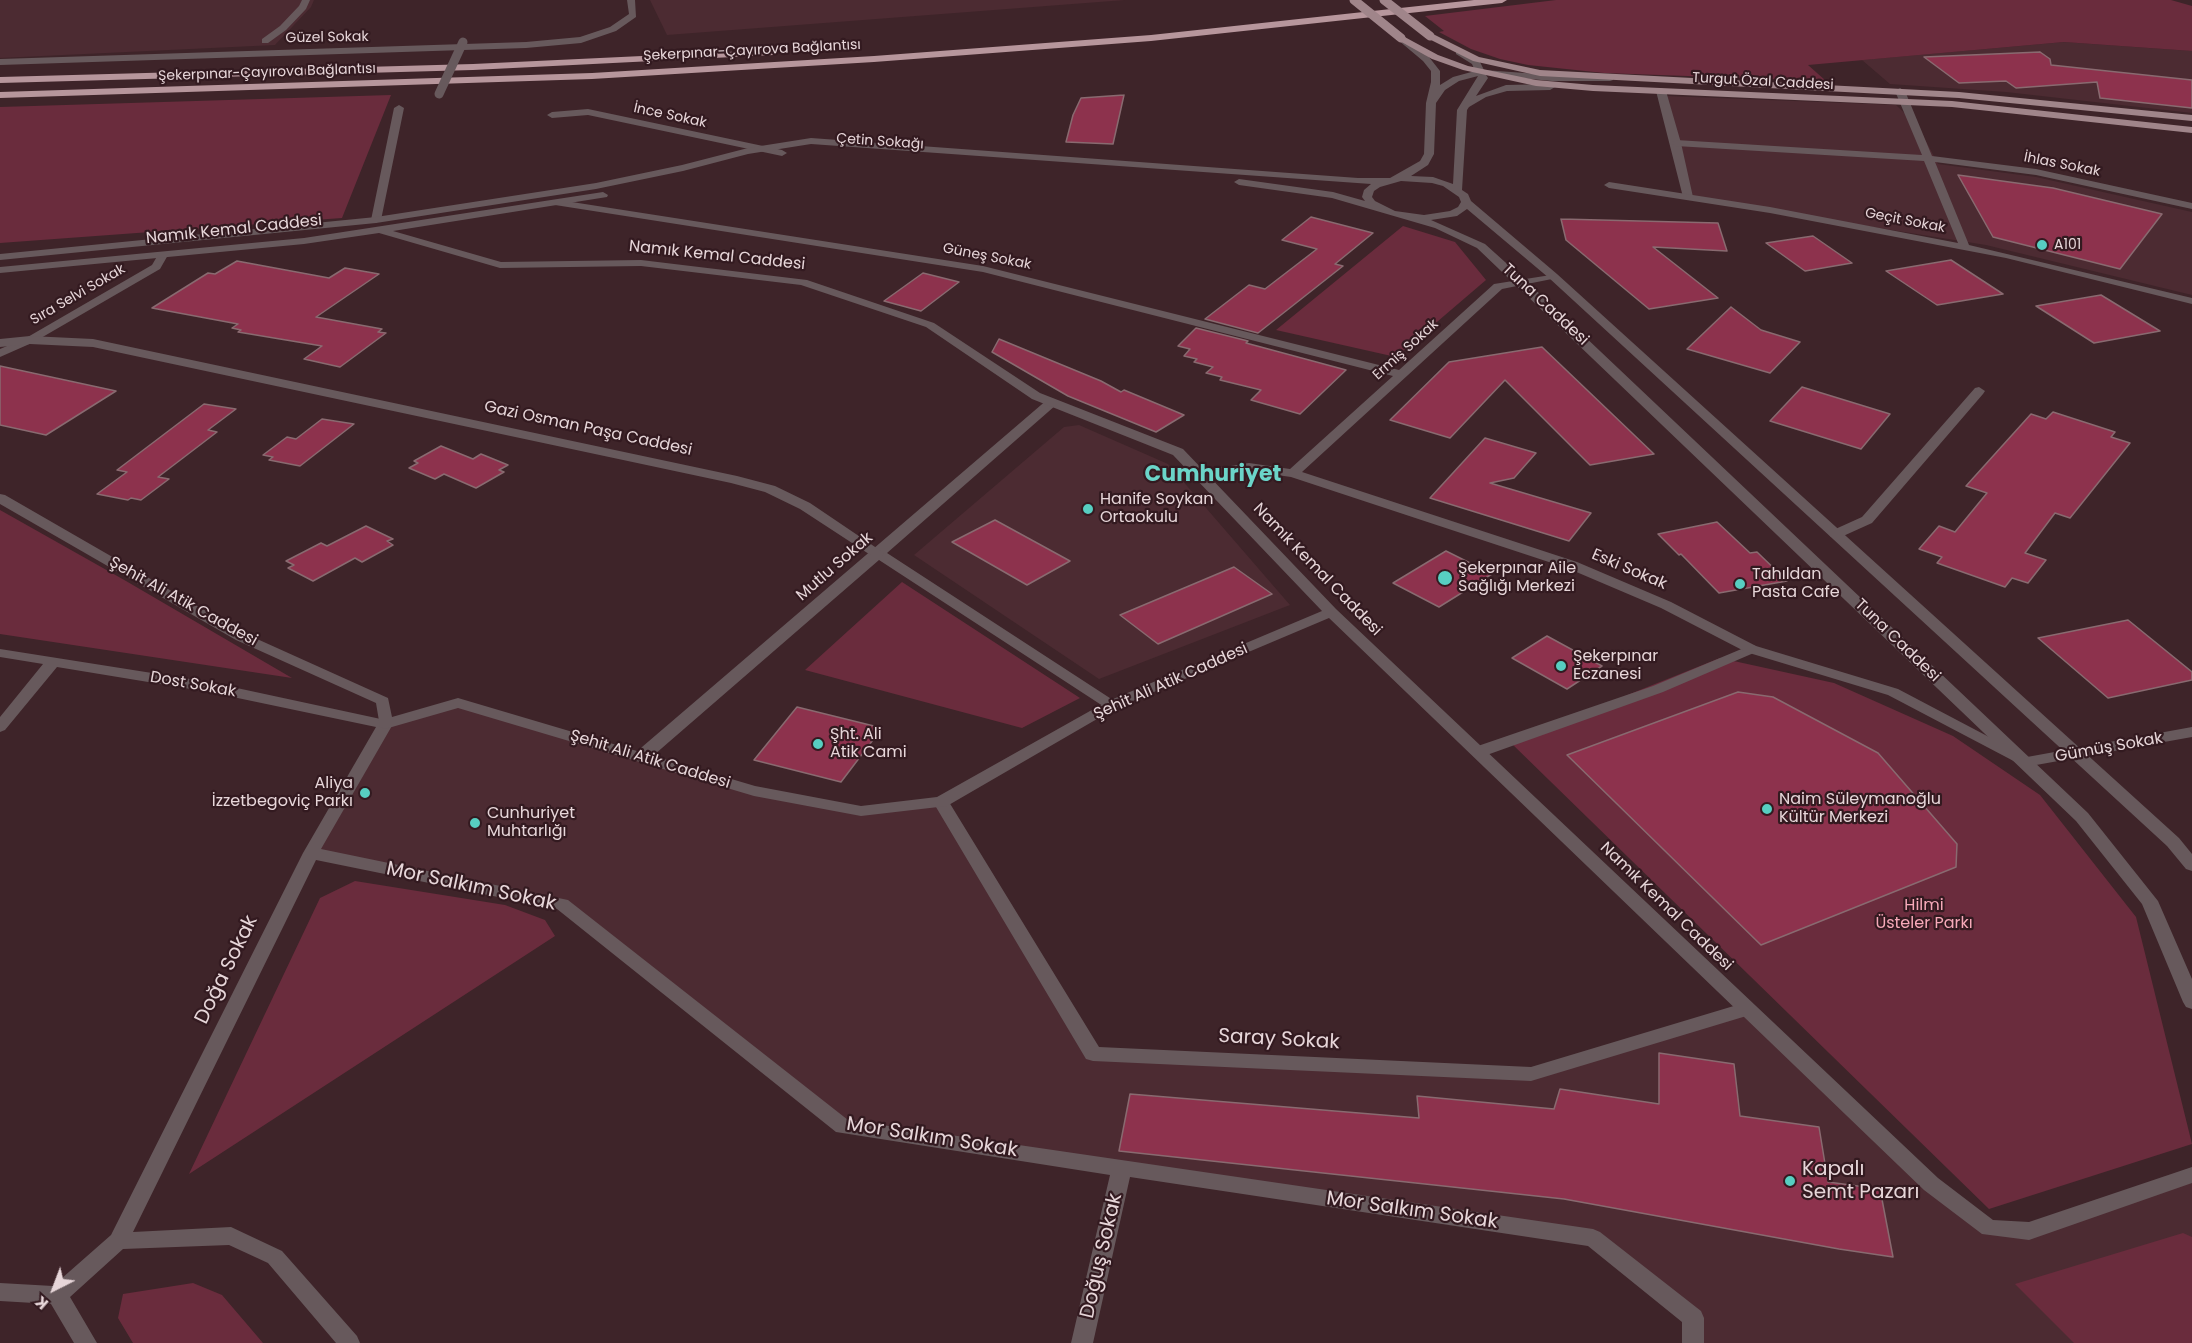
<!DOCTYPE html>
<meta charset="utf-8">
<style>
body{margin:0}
#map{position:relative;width:2192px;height:1343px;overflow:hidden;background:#3e2429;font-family:Poppins,sans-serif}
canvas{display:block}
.north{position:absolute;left:24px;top:1259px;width:60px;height:60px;-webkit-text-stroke:4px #331a20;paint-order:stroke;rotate:222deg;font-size:16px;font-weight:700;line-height:24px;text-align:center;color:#e7d6d9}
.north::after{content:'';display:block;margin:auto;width:21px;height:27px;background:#e7d6d9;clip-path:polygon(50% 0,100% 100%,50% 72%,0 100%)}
</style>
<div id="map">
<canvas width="2192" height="1343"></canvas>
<div class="north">K</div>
</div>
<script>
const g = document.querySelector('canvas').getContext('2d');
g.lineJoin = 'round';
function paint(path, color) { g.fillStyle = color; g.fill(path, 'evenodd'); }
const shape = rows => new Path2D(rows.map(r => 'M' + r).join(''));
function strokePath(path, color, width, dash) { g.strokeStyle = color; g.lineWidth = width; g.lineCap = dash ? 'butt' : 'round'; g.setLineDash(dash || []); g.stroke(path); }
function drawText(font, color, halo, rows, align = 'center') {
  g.font = font + ' Poppins,sans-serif'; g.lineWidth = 4.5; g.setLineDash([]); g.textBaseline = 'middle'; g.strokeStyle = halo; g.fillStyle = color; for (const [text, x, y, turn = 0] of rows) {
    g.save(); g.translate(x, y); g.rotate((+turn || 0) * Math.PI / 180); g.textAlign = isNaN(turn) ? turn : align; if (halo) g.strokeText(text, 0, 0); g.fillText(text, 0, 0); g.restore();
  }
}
paint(shape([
 [0,0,314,0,311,7,275,45,0,58],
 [650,0,1125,0,667,35],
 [2064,42,2192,51,2192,113,2006,92,1890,84,1862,60],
 [1667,96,1896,105,1918,126,1938,164,2036,177,2192,212,2192,295,1986,245,1684,197],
 [1079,425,1168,464,1290,605,1099,679,914,555,1064,427],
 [455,702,751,791,863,814,943,803,1093,1053,1532,1075,1740,1005,1990,1227,2036,1231,2192,1171,2192,1343,1692,1343,1692,1319,1590,1240,845,1126,566,903,311,853,383,723]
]), '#4c2b32');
paint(shape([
 [1556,0,2171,0,2192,6,2192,51,2064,42,1808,65,1826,81,1604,73,1528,65,1500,59,1471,49,1439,32,1444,31,1425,16],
 [391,95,342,218,0,243,0,107],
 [1403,226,1455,242,1486,280,1396,357,1276,330],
 [0,510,126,581,292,678,0,634],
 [902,582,1080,698,1022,728,805,670],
 [1720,658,1834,683,1953,736,2040,795,2136,917,2192,1144,1989,1209,1510,742],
 [355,881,505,905,545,920,555,936,189,1174,320,898],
 [2183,1233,2192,1237,2192,1343,2074,1343,2015,1284],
 [193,1283,222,1295,263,1343,133,1343,118,1318,123,1294]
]), '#6a2c3d');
const building = shape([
 [2040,52,2050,59,2051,65,2192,80,2192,108,2100,98,2097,82,2016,88,2006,81,1959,83,1924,57,2040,52],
 [1124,95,1113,144,1066,142,1073,115,1081,98,1124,95],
 [1958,175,2053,188,2162,214,2120,269,1993,237,1958,175],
 [1311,217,1373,233,1335,264,1343,266,1258,333,1205,319,1249,285,1265,289,1317,249,1282,240,1311,217],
 [1561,219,1718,223,1727,251,1653,247,1718,298,1649,309,1566,240,1561,219],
 [1813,236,1852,263,1805,271,1766,243,1813,236],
 [1951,260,2003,294,1937,305,1886,271,1951,260],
 [237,261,329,278,345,268,379,274,316,317,382,329,378,332,386,333,340,367,304,359,322,346,238,332,241,330,232,328,238,324,152,308,208,273,215,274,237,261],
 [923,273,959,282,921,311,884,301,923,273],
 [2101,295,2160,331,2094,343,2036,306,2101,295],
 [1731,307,1761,330,1800,342,1770,373,1687,349,1731,307],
 [1196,328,1248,341,1246,343,1346,370,1300,414,1251,400,1261,390,1220,380,1222,377,1206,373,1213,367,1194,362,1197,359,1184,356,1190,349,1178,346,1196,328],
 [999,339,1101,381,1121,392,1124,390,1184,415,1156,432,1068,396,992,352,999,339],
 [1542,347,1654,454,1590,465,1505,380,1450,438,1390,420,1449,362,1542,347],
 [0,366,116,391,46,435,0,425,0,366],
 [1802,387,1890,414,1861,449,1770,421,1802,387],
 [204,404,236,409,208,430,217,432,158,477,169,479,141,500,131,498,128,500,97,494,127,472,117,470,204,404],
 [2053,412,2115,432,2111,437,2130,443,2070,518,2055,513,2025,553,2046,560,2028,583,2012,578,2005,587,1937,563,1942,557,1919,549,1939,526,1955,532,1987,493,1966,486,2031,414,2046,419,2053,412],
 [322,419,354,424,300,466,269,460,273,457,263,455,287,437,296,439,322,419],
 [1485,438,1536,453,1514,478,1490,483,1591,513,1569,541,1430,498,1485,438],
 [441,446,473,459,481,454,508,465,499,470,504,472,476,488,444,474,435,479,409,468,418,463,414,461,441,446],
 [995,520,1070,561,1027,585,952,542,995,520],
 [1717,522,1750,553,1757,552,1787,581,1719,593,1681,554,1679,555,1658,534,1717,522],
 [366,526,393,539,387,541,393,545,362,562,355,558,313,581,288,568,294,565,286,561,321,543,327,546,366,526],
 [1446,551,1492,574,1439,607,1393,583,1446,551],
 [1234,567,1272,594,1158,644,1120,615,1234,567],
 [2128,620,2192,672,2192,680,2108,698,2038,638,2128,620],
 [1547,636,1602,666,1567,689,1512,658,1547,636],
 [1738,692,1773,697,1878,753,1957,844,1956,867,1761,945,1567,755,1738,692],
 [797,707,882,728,841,782,754,760,797,707],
 [1659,1053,1734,1064,1740,1116,1819,1127,1828,1182,1880,1189,1893,1257,1839,1249,1564,1199,1119,1151,1130,1094,1419,1118,1417,1096,1554,1109,1560,1089,1659,1104,1659,1053]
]);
paint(building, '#8d324d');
strokePath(building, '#896a70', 1.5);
paint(shape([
 [302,0,310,0,306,9,286,30,268,43,262,43,262,39,280,26,299,6,302,0],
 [1661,88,1666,91,1681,143,1693,197,1692,199,1683,197,1656,91,1661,88],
 [399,105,404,108,381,220,376,223,371,220,394,108,399,105],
 [1979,387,1985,391,1983,394,1872,523,1841,537,1831,537,1829,534,1831,531,1862,517,1975,388,1979,387],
 [1751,645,1756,646,1758,649,1756,652,1663,692,1484,756,1478,757,1470,752,1472,748,1653,686,1751,645]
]), '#67595c');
paint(shape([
 [627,0,635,0,636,17,616,31,581,43,526,48,0,65,0,59,526,42,580,37,610,27,629,14,627,0],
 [1900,88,1905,91,1932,156,2036,169,2192,203,2192,209,2036,175,1935,162,1969,245,2192,298,2192,304,2006,258,1770,213,1609,188,1604,185,1609,182,1770,207,1958,243,1924,161,1676,146,1671,143,1676,140,1922,155,1895,91,1900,88],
 [588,109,782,150,787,153,782,156,588,115,552,118,547,115,552,112,588,109],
 [559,200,983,266,1399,370,1494,284,1557,274,1557,278,1502,289,1302,472,1577,562,1671,602,1756,646,1898,689,2027,757,2192,727,2192,737,2025,767,1888,695,1746,652,1661,608,1567,568,1291,477,1249,471,1200,479,1193,475,1200,471,1249,463,1290,469,1393,376,983,272,555,205,555,201,559,200],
 [163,252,168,255,160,269,34,342,0,357,0,349,26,338,152,265,159,253,163,252],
 [1052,398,1058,402,1056,405,887,553,1116,702,1119,705,1116,708,1106,708,879,560,647,761,635,761,633,757,635,753,1048,399,1052,398],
 [0,649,209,682,390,721,393,724,321,849,568,900,848,1120,1593,1229,1600,1232,1701,1311,1704,1318,1704,1343,1682,1343,1682,1322,1588,1246,1130,1177,1093,1343,1071,1343,1110,1175,836,1132,557,909,316,860,133,1232,231,1227,282,1251,357,1336,360,1343,336,1343,268,1263,229,1245,123,1249,70,1297,97,1343,74,1343,51,1304,0,1301,0,1283,53,1286,111,1235,303,853,376,727,209,692,57,667,5,730,0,732,0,717,43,664,0,657,0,649],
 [941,797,947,798,949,802,1099,1047,1531,1067,1747,1002,1753,1004,1756,1009,1753,1014,1531,1081,1093,1061,1086,1059,933,802,935,798,941,797]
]), '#67595c');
paint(shape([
 [1398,36,1404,36,1429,57,1440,71,1440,85,1453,77,1475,71,1472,64,1456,54,1456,50,1459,49,1479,60,1484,70,1552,75,1613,76,1613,80,1610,81,1552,81,1486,75,1488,78,1476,96,1506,85,1550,84,1555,87,1550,90,1507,91,1486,97,1469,107,1467,110,1462,190,1468,194,1471,201,1557,274,2179,838,2192,854,2192,871,2186,869,2167,846,1549,278,1467,209,1457,216,1431,220,1485,244,1525,280,2088,813,2158,901,2192,979,2192,1009,2186,1007,2183,1002,2142,904,2076,821,1477,248,1435,228,1332,198,1239,185,1234,182,1239,179,1333,192,1365,201,1362,197,1364,190,1371,184,811,144,748,154,683,171,596,189,376,223,0,260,0,254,376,217,596,183,682,165,748,148,811,138,1358,178,1390,178,1420,161,1424,154,1426,103,1431,82,1431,71,1423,61,1398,40,1398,36],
 [1478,76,1457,110,1453,184,1433,177,1411,176,1428,165,1434,154,1436,103,1445,90,1459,81,1478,76],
 [1401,181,1432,183,1443,186,1459,197,1461,202,1458,207,1450,211,1424,215,1395,211,1375,201,1372,197,1374,191,1380,187,1401,181],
 [603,192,608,195,607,197,393,231,501,262,641,260,807,280,934,323,1040,393,1183,449,1336,609,1938,1178,1993,1220,2029,1222,2192,1167,2192,1183,2029,1240,1982,1234,1924,1190,1329,618,1116,708,947,806,861,816,754,796,458,708,385,729,380,727,376,703,236,640,0,504,0,494,5,495,246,634,388,698,392,717,458,698,755,786,861,806,937,797,1106,702,1322,611,1173,455,1032,399,926,327,801,285,641,266,500,268,379,233,304,244,0,273,0,267,304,238,603,192],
 [30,336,93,339,737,476,775,486,810,503,884,553,882,556,872,556,800,509,765,492,731,483,93,347,30,344,0,347,0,339,30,336]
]), '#67595c');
paint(shape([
 [1427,34,1433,34,1479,57,1540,70,1959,92,2192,115,2192,121,1959,98,1540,76,1473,61,1427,38,1427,34],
 [1401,35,1438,55,1468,66,1536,80,1593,85,1952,101,2192,127,2192,133,1952,107,1593,91,1536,86,1463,70,1432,59,1398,40,1397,38,1401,35]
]), '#a0858a');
paint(shape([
 [1474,0,1507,0,1502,3,1151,41,874,62,592,79,0,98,0,92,592,73,874,56,1151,35,1474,0],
 [769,50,774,53,773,55,473,70,0,83,0,77,473,64,769,50]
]), '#b7969c');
strokePath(shape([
 [439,94,463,42]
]), '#67595c', 9);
strokePath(shape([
 [1354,0,1401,38],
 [1384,0,1430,36]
]), '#a0858a', 9);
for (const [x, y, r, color] of [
 [2042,245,6,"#57cec1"],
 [1088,509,6,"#57cec1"],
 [1445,578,8,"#57cec1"],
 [1740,584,6,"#57cec1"],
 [1561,666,6,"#57cec1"],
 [818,744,6,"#57cec1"],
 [365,793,6,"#57cec1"],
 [1767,809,6,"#57cec1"],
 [475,823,6,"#57cec1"],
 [1790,1181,6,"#57cec1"]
]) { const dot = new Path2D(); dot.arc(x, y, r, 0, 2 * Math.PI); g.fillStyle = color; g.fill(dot); strokePath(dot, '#331a20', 2); }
drawText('14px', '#e7d6d9', '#331a20', [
 ["Güzel Sokak",327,38,-1],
 ["Şekerpınar-Çayırova Bağlantısı",752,51,-3],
 ["Şekerpınar-Çayırova Bağlantısı",267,73,-2],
 ["Turgut Özal Caddesi",1763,82,3],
 ["İnce Sokak",670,116,12],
 ["Çetin Sokağı",880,142,4],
 ["İhlas Sokak",2062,165,11],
 ["Geçit Sokak",1905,221,11],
 ["Güneş Sokak",987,257,11],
 ["Sıra Selvi Sokak",78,295,-30],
 ["Ermiş Sokak",1406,350,-42]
]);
drawText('14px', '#e7d6d9', '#331a20', [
 ["A101",2054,245]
], 'left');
drawText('16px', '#e7d6d9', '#331a20', [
 ["Namık Kemal Caddesi",234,230,-6],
 ["Namık Kemal Caddesi",717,256,6],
 ["Tuna Caddesi",1545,305,43],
 ["Gazi Osman Paşa Caddesi",588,429,12],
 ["Mutlu Sokak",835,567,-41],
 ["Namık Kemal Caddesi",1317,570,46],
 ["Eski Sokak",1629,570,23],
 ["Şehit Ali Atik Caddesi",183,602,29],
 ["Tuna Caddesi",1897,641,44],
 ["Şehit Ali Atik Caddesi",1171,682,-24],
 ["Dost Sokak",193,685,10],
 ["Gümüş Sokak",2109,748,-10],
 ["Şehit Ali Atik Caddesi",650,760,17],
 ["Namık Kemal Caddesi",1666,907,44]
]);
drawText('16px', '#e7d6d9', '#331a20', [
 ["Hanife Soykan",1100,500],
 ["Ortaokulu",1100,518],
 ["Şekerpınar Aile",1458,569],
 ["Sağlığı Merkezi",1458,587],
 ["Tahıldan",1752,575],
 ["Pasta Cafe",1752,593],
 ["Şekerpınar",1573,657],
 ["Eczanesi",1573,675],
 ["Şht. Ali",830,735],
 ["Atik Cami",830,753],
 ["Aliya",353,784,"right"],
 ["İzzetbegoviç Parkı",353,802,"right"],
 ["Naim Süleymanoğlu",1779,800],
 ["Kültür Merkezi",1779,818],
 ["Cunhuriyet",487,814],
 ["Muhtarlığı",487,832]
], 'left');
drawText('16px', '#f7a9b9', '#331a20', [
 ["Hilmi",1924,906],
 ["Üsteler Parkı",1924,924]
]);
drawText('20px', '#e7d6d9', '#331a20', [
 ["Mor Salkım Sokak",471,887,12],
 ["Doğa Sokak",227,970,-64],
 ["Saray Sokak",1279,1040,3],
 ["Mor Salkım Sokak",932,1138,9],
 ["Mor Salkım Sokak",1412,1211,8],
 ["Doğuş Sokak",1102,1256,-77]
]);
drawText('20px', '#e7d6d9', '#331a20', [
 ["Kapalı",1802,1170],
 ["Semt Pazarı",1802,1193]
], 'left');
drawText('bold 22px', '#6bd5c9', '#331a20', [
 ["Cumhuriyet",1213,475]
]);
</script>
